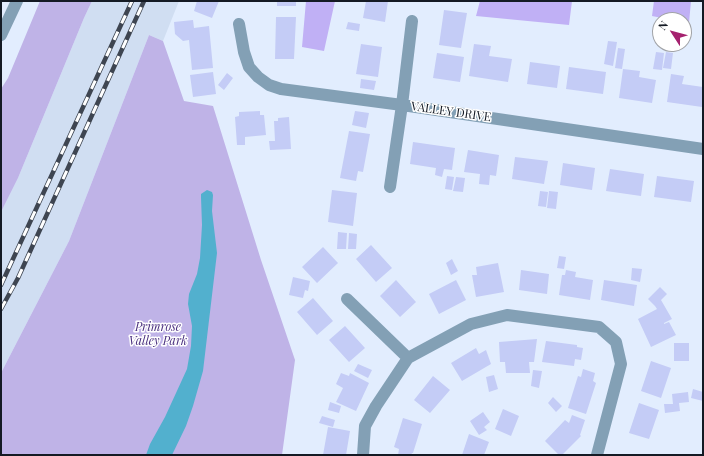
<!DOCTYPE html>
<style>
body{margin:0}
#map{position:relative;width:704px;height:456px;overflow:hidden;background:#e2edfe;font-family:"Playfair Display",serif}
canvas{display:block}
.frame{position:absolute;inset:0;border:2px solid #141a24;pointer-events:none}
.north{position:absolute;left:652px;top:12px;width:40px;height:40px;box-sizing:border-box;background:#fff;border:1px solid #a1a3a7;border-radius:50%;rotate:306deg;font-size:11px;font-weight:700;line-height:16px;text-align:center;color:#141a24}
.north::after{content:'';display:block;margin:auto;width:14px;height:18px;background:#a5226f;clip-path:polygon(50% 0,100% 100%,50% 72%,0 100%)}
</style>
<div id="map">
<canvas width="704" height="456"></canvas>
<div class="frame"></div>
<div class="north">N</div>
</div>
<script>
const g = document.querySelector('canvas').getContext('2d');
g.lineJoin = 'round';
function paint(path, color) { g.fillStyle = color; g.fill(path, 'evenodd'); }
const shape = rows => new Path2D(rows.map(r => 'M' + r).join(''));
function strokePath(path, color, width, dash) { g.strokeStyle = color; g.lineWidth = width; g.lineCap = dash ? 'butt' : 'round'; g.setLineDash(dash || []); g.stroke(path); }
function drawText(font, color, halo, rows, align = 'center') {
  g.font = font + ' "Playfair Display",serif'; g.lineWidth = 3; g.setLineDash([]); g.textBaseline = 'middle'; g.strokeStyle = halo; g.fillStyle = color; for (const [text, x, y, turn = 0] of rows) {
    g.save(); g.translate(x, y); g.rotate((+turn || 0) * Math.PI / 180); g.textAlign = isNaN(turn) ? turn : align; if (halo) g.strokeText(text, 0, 0); g.fillText(text, 0, 0); g.restore();
  }
}
paint(shape([
 [92,1,179,1,163,41,149,35,69,241,1,373,1,212,18,178,84,18]
]), '#d0def2');
paint(shape([
 [40,1,92,1,84,18,18,178,1,212,1,89,8,78],
 [149,35,163,41,184,101,213,106,261,260,295,360,282,455,1,455,1,373,69,241]
]), '#bfb3e7');
paint(shape([
 [306,1,335,1,324,51,302,47],
 [480,1,572,1,569,25,476,16],
 [654,1,691,1,689,23,684,22,684,20,672,20,652,16]
]), '#c0b0f5');
paint(shape([
 [207,190,212,192,213,195,212,211,217,253,203,371,193,406,186,426,172,455,146,455,150,444,165,417,187,369,191,346,192,326,188,304,189,294,197,274,200,258,202,225,201,197,201,194]
]), '#52b0ce');
paint(shape([
 [197,1,219,1,212,18,194,11],
 [277,1,296,1,296,6,277,6],
 [366,1,388,1,385,22,363,18],
 [444,10,467,13,461,48,439,45],
 [276,17,296,17,294,59,275,59],
 [193,20,194,28,209,26,213,68,192,70,189,40,183,41,175,34,174,22],
 [348,22,360,24,359,31,346,29],
 [608,41,617,42,613,66,604,64],
 [361,44,382,47,378,77,356,74],
 [474,44,491,46,489,56,512,59,508,82,469,76],
 [618,48,625,49,622,69,615,68],
 [656,52,664,53,662,70,653,69],
 [666,52,673,53,671,69,663,68],
 [437,53,464,57,460,82,433,78],
 [530,62,560,66,557,88,527,84],
 [569,67,606,72,603,94,566,89],
 [623,69,640,71,639,77,656,80,652,103,619,98],
 [213,72,216,94,193,97,190,75],
 [227,73,233,78,224,90,218,85],
 [671,74,684,76,682,84,703,87,702,107,667,102],
 [361,79,376,81,374,90,360,88],
 [260,111,260,115,264,115,266,135,245,137,245,145,237,145,235,117,239,116,239,112],
 [355,111,369,113,366,128,352,125],
 [289,117,291,149,270,150,269,141,275,141,274,121,278,121,278,118],
 [349,131,370,134,363,172,358,171,356,181,340,178],
 [413,142,455,148,452,170,444,169,442,177,435,175,436,168,410,164],
 [468,150,499,155,496,176,490,175,489,185,479,184,480,174,464,172],
 [515,157,548,161,544,184,512,179],
 [563,163,595,168,592,190,560,185],
 [610,169,644,174,641,196,606,191],
 [447,176,454,177,452,190,445,189],
 [657,176,694,181,691,202,654,197],
 [456,177,465,178,463,192,453,191],
 [332,190,357,193,353,226,328,222],
 [540,191,548,192,546,207,538,206],
 [549,191,558,192,556,209,547,208],
 [338,232,347,233,346,249,337,249],
 [349,233,357,234,356,249,348,249],
 [371,245,392,268,376,282,356,259],
 [323,247,338,263,317,283,302,267],
 [559,256,566,257,564,269,557,268],
 [452,259,458,271,451,275,446,263],
 [498,263,504,292,476,297,472,275,477,275,476,267],
 [632,268,642,269,640,282,631,280],
 [521,270,549,274,547,294,519,290],
 [566,270,576,272,575,277,593,280,590,300,559,295,562,275,565,275],
 [293,277,310,281,308,291,305,290,303,298,289,295],
 [396,280,416,302,400,317,380,296],
 [456,280,466,300,439,314,429,294],
 [604,280,637,285,634,306,601,300],
 [660,287,667,294,661,300,672,319,664,323,664,324,669,322,676,335,651,347,638,319,657,309,655,306,648,299],
 [313,298,333,321,317,335,297,312],
 [345,326,365,348,349,362,329,340],
 [537,339,534,362,529,362,530,373,506,373,505,362,500,362,499,342],
 [546,341,577,345,577,347,583,348,581,360,575,359,574,366,542,362],
 [674,343,689,343,689,361,674,361],
 [476,348,479,354,486,350,491,364,462,381,451,363],
 [651,361,671,368,661,398,641,391],
 [358,364,372,370,368,378,354,371],
 [583,369,595,373,593,381,596,383,586,414,568,408,578,376,581,377],
 [533,370,542,371,539,388,531,386],
 [341,373,349,376,350,373,369,383,356,411,336,402,343,388,336,384],
 [494,375,498,389,489,392,486,377],
 [433,376,450,390,430,413,414,400],
 [693,389,703,392,703,401,691,398],
 [688,392,689,402,679,403,680,411,665,413,664,404,673,404,672,394],
 [553,397,562,406,556,412,548,403],
 [330,402,341,406,339,413,328,410],
 [639,403,659,410,649,439,629,433],
 [503,409,519,416,511,436,495,429],
 [483,412,490,422,484,427,487,430,479,435,470,421],
 [572,415,585,420,580,435,581,436,562,455,559,455,545,441,565,420,569,423],
 [322,416,335,420,333,427,319,423],
 [403,418,422,424,413,453,412,453,411,455,398,455,399,449,394,447],
 [328,427,350,431,346,455,323,455],
 [469,434,489,442,484,455,462,455]
]), '#c4ccf6');
strokePath(shape([
 [239,24,244,52,249,67,258,77,269,85,281,89,402,105,703,149],
 [1,35,17,1],
 [390,187,402,105,412,21],
 [347,299,408,358],
 [363,455,365,426,376,406,408,358,471,324,507,315,599,327,616,342,621,364,597,455]
]), '#83a0b5', 12);
const rail = shape([
 [1,285,132,1],
 [1,309,18,278,144,1]
]);
strokePath(rail, '#3e4551', 4.5);
strokePath(rail, '#fff', 3, [9]);
drawText('12px', '#141a24', '#fff', [
 ["VALLEY DRIVE",451,112,8]
]);
drawText('italic 12px', '#4a307f', '#fff', [
 ["Primrose",158,327],
 ["Valley Park",158,341]
]);
</script>
